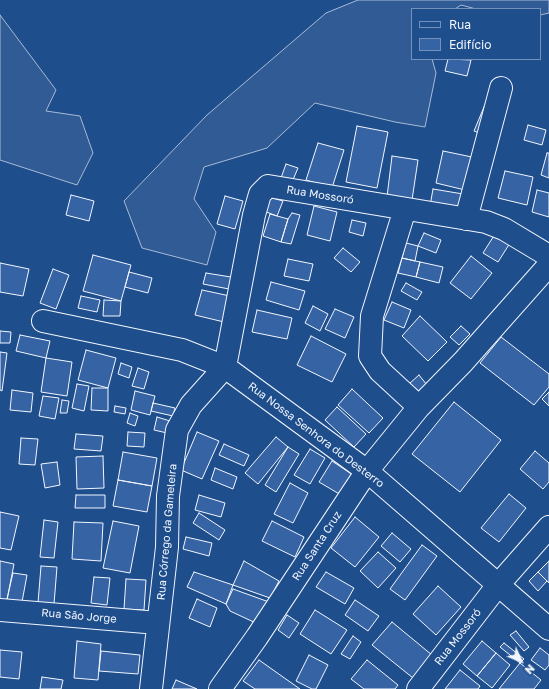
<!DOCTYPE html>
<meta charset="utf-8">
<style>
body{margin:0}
#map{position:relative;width:549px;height:689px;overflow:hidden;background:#1f4e8c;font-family:"Golos Text",sans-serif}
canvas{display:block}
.legend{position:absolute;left:411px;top:8px;width:130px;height:52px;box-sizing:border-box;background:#1f4e8c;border:1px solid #7391ba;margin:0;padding:5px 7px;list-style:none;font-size:12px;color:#f2f6ff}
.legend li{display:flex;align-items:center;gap:8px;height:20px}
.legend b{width:20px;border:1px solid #7391ba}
.north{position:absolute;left:501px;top:641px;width:40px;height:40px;-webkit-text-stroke:3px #1f4e8c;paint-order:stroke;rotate:134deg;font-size:11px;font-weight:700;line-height:16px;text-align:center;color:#f2f6ff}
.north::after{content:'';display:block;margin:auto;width:14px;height:18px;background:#f2f6ff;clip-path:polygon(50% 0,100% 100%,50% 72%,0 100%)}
</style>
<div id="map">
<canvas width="549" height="689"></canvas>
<ul class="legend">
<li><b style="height:5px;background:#1f4e8c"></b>Rua</li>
<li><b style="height:11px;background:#3563a3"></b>Edifício</li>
</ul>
<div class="north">N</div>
</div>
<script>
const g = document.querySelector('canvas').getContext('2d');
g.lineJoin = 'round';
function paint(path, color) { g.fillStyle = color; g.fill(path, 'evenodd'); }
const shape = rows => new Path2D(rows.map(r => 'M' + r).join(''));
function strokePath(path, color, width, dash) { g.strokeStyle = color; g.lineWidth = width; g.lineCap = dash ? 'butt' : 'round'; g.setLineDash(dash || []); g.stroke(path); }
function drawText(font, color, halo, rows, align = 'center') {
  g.font = font + ' "Golos Text",sans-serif'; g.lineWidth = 3; g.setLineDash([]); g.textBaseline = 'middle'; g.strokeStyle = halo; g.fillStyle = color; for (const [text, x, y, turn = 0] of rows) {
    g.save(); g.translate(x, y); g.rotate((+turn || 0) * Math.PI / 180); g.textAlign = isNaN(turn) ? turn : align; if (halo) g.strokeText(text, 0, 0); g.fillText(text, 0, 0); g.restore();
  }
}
const built = shape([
 [358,0,549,0,549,13,540,15,540,9,476,9,461,5,455,9,412,9,412,59,432,59,436,73,425,127,395,122,315,103,267,148,204,167,194,199,216,232,207,265,142,248,124,201,207,115,326,13,358,0],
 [0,15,56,90,46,111,80,116,93,153,77,185,0,160,0,15]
]);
paint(built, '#305b95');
strokePath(built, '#a8bbd7', 1);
const building = shape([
 [448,59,471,60,467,76,445,71,448,59],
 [484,107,492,110,482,134,474,131,484,107],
 [528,125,546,130,542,145,524,140,528,125],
 [357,126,388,132,377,188,346,182,357,126],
 [318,143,344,150,332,188,306,180,318,143],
 [443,151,472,157,465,190,436,183,443,151],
 [547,153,549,153,549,178,541,175,547,153],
 [392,156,418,160,412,200,387,197,392,156],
 [286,164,298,168,292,182,281,178,286,164],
 [505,171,533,177,527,205,498,198,505,171],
 [433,189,463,194,460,211,430,206,433,189],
 [537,190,549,193,549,217,532,212,537,190],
 [71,195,94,201,89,221,66,215,71,195],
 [225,196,243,201,235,229,217,224,225,196],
 [265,196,283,201,277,216,261,210,265,196],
 [314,206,337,212,330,241,307,235,314,206],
 [292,213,300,215,291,244,281,242,288,219,292,213],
 [270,214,288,219,281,242,263,236,270,214],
 [352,220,366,223,363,236,349,232,352,220],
 [424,233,441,240,436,253,418,246,424,233],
 [495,234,510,243,498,262,483,253,495,234],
 [406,243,418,246,415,261,402,258,406,243],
 [343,248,360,262,351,272,334,258,343,248],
 [93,255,131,265,121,301,83,291,93,255],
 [471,256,492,273,471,299,450,283,471,256],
 [402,258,420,262,416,277,398,273,402,258],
 [288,259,313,264,309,281,284,276,288,259],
 [420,262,443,267,439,283,416,277,420,262],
 [0,263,29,269,23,296,0,292,0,263],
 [53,269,69,275,56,309,40,303,53,269],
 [129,272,152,278,148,293,125,287,129,272],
 [206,273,231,277,229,289,203,284,206,273],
 [271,282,305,291,299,310,266,300,271,282],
 [406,283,422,292,417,300,401,291,406,283],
 [202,290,230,296,224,322,195,315,202,290],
 [81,296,100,300,97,312,78,308,81,296],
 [104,300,121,301,120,316,103,316,104,300],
 [392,302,411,310,404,328,384,320,392,302],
 [313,306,328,314,320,331,305,323,313,306],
 [335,309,354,317,345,338,325,329,335,309],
 [257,310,292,318,287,339,252,332,257,310],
 [420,316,447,342,428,361,402,336,420,316],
 [461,326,470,334,459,345,450,337,461,326],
 [0,331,11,332,10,343,0,343,0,331],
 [20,335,50,341,46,358,16,351,20,335],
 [311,336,346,354,332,382,297,365,311,336],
 [501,337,549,374,549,387,534,405,480,363,501,337],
 [86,350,116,358,108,388,78,380,86,350],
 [0,352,7,353,2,391,0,390,0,352],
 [46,358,72,362,67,396,41,392,46,358],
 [121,363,132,367,129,378,118,374,121,363],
 [138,368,149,372,144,389,132,386,138,368],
 [419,375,427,385,417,394,409,384,419,375],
 [77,384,89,386,84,411,72,408,77,384],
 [92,388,108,388,108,411,91,410,92,388],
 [352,389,383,418,369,433,338,405,352,389],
 [12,390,33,393,31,412,10,410,12,390],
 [135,391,155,396,150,415,131,410,135,391],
 [549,392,549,406,542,399,549,392],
 [43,396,59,398,55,419,39,416,43,396],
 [62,400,69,401,67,413,60,413,62,400],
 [454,402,501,440,460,492,412,454,454,402],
 [153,403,175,408,173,416,151,411,153,403],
 [115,406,126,408,125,414,114,412,115,406],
 [337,407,366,434,354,447,325,420,337,407],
 [130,413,138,416,135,426,127,423,130,413],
 [157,417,170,421,167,433,154,430,157,417],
 [128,432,145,433,144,447,127,446,128,432],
 [197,432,219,441,202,479,181,470,197,432],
 [76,434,103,436,101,451,74,449,76,434],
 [276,437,288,447,258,484,245,473,276,437],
 [21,438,38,439,35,465,19,464,21,438],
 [224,444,249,455,244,466,219,455,224,444],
 [288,447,299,454,276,492,265,485,288,447],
 [310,449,325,458,310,484,294,475,310,449],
 [535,451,549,463,549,482,543,489,520,469,535,451],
 [123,452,157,458,152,486,118,480,123,452],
 [103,456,104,488,77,489,76,457,103,456],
 [332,461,353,475,341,495,319,482,332,461],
 [57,462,60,485,45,488,41,464,57,462],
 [215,468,237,477,233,489,211,480,215,468],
 [118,480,152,486,147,512,113,506,118,480],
 [290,483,308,493,293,523,274,514,290,483],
 [509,494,526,508,499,542,481,528,509,494],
 [76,495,105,495,105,508,75,508,76,495],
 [199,495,225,503,221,517,195,510,199,495],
 [0,512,19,516,11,550,0,548,0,512],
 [199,513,225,530,219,540,193,523,199,513],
 [355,517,379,537,355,567,331,548,355,517],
 [44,520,58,522,54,558,40,557,44,520],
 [113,521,139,526,130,573,103,568,113,521],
 [272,521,304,537,295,557,262,541,272,521],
 [74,522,103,523,101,561,72,559,74,522],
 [392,533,411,549,400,562,381,546,392,533],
 [186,537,212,543,209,556,183,549,186,537],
 [422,545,437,556,405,600,390,589,422,545],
 [378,552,396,568,378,588,360,571,378,552],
 [0,561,14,564,6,605,0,604,0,561],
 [244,561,279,581,270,598,233,585,244,561],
 [549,561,549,583,538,572,549,561],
 [41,566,57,567,54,604,38,603,41,566],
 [194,572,233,585,226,604,187,587,194,572],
 [326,572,354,588,345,604,316,587,326,572],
 [538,572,547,581,538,591,529,581,538,572],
 [13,573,27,575,22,602,7,599,13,573],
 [94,577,110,578,107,605,91,603,94,577],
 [126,579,146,580,144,610,124,609,126,579],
 [438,586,461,607,436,635,413,614,438,586],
 [233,589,269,602,258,624,230,611,226,604,233,589],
 [197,599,217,608,210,627,189,618,197,599],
 [355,600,379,616,368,631,345,615,355,600],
 [315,610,347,630,331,654,300,634,315,610],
 [287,615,299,623,289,638,278,630,287,615],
 [392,622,432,655,413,678,372,645,392,622],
 [516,631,529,647,524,651,510,635,516,631],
 [353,636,361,642,350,659,341,654,353,636],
 [77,641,101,644,98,680,74,678,77,641],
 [482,641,496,653,477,676,463,664,482,641],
 [504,643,524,659,520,663,500,647,504,643],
 [540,648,549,655,549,665,545,670,531,660,540,648],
 [0,650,22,652,19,679,0,677,0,650],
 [101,651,140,655,138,674,99,671,101,651],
 [496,653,510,665,492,688,477,676,496,653],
 [309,655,328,665,316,689,312,689,296,681,309,655],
 [259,660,300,689,255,689,243,681,259,660],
 [367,660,398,685,395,689,364,689,351,679,367,660],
 [520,663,541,680,534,689,499,689,520,663],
 [460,670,480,686,478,689,445,689,460,670],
 [42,677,63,680,61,689,40,689,42,677],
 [176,680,197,689,172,689,176,680]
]);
paint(building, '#3563a3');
strokePath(building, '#f2f6ff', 1);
const minor = shape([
 [405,209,372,316,370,356,380,371,419,407],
 [466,219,501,88],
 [43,321,182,350,225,367,367,471,549,629],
 [225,367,254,215,260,194,268,186,486,222,504,229,549,256],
 [0,610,158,623],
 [151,689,167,547,168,496,177,430,191,405,225,367],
 [220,689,257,637,367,471,419,407,463,362,549,265],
 [418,689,498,585,549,527]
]);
strokePath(minor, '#f2f6ff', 24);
strokePath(minor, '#1f4e8c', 22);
drawText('11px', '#f2f6ff', '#1f4e8c', [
 ["Rua Mossoró",320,195,9],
 ["Rua Nossa Senhora do Desterro",316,435,37],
 ["Rua Córrego da Gameleira",167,532,-85],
 ["Rua Santa Cruz",317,546,-57],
 ["Rua São Jorge",79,616,5],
 ["Rua Mossoró",458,637,-52]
]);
</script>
